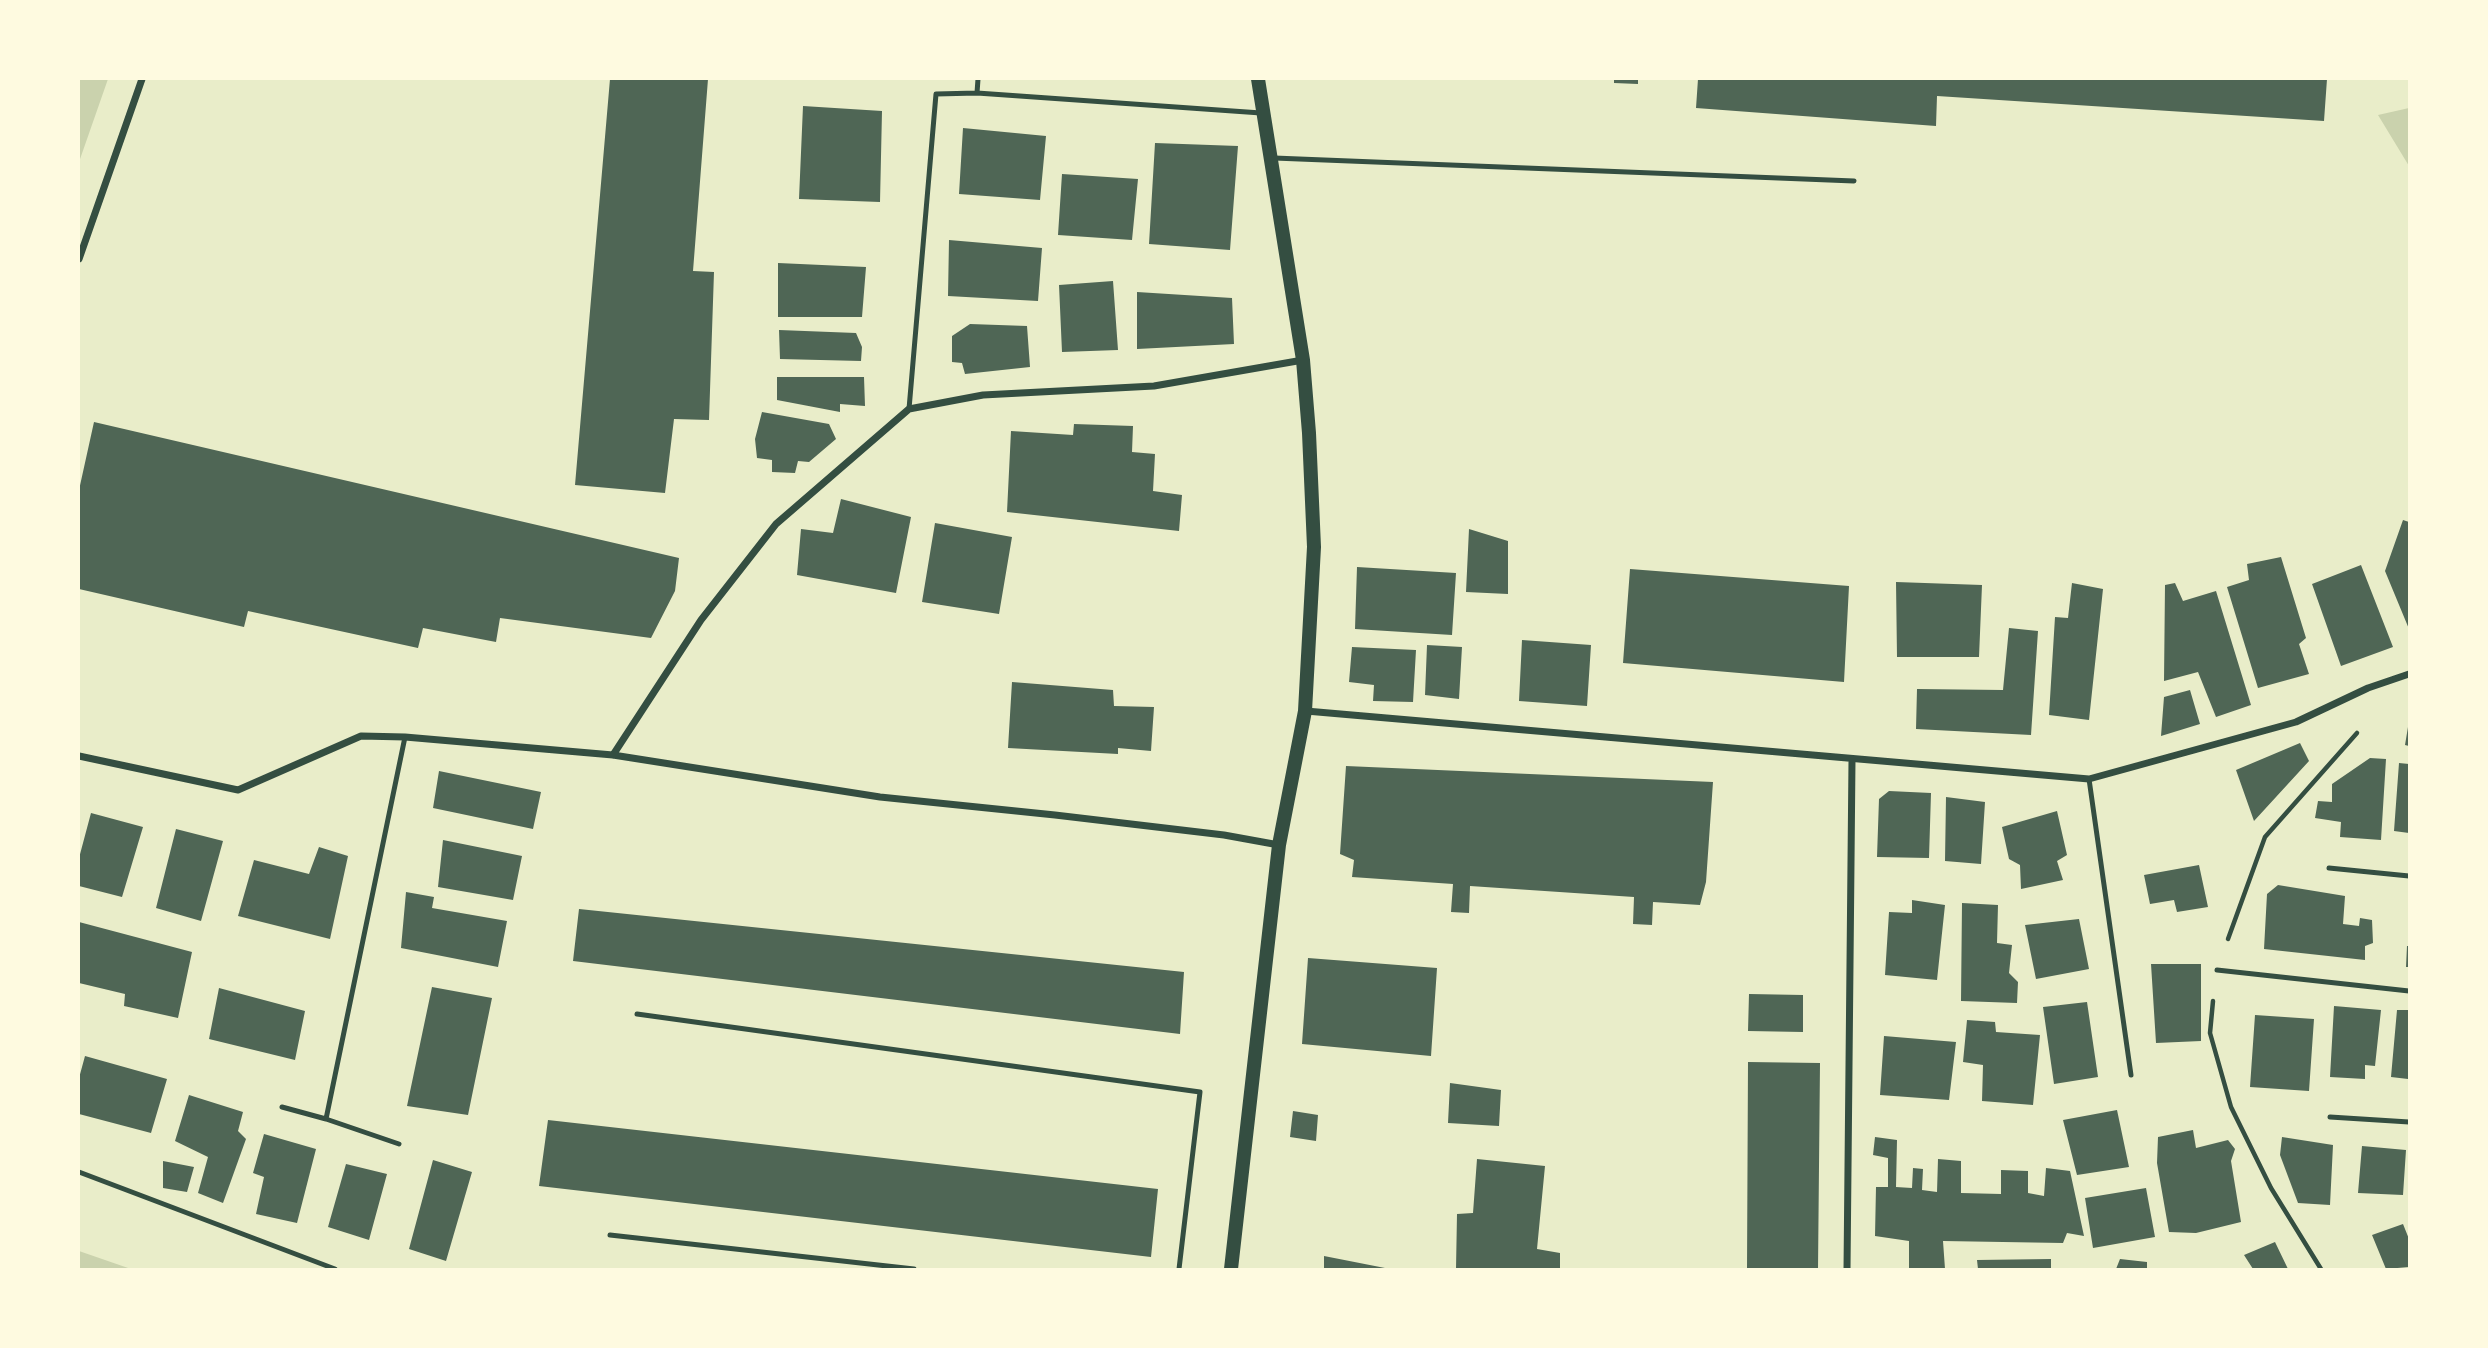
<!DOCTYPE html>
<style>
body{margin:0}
#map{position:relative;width:2488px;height:1348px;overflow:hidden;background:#e9edc9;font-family:"Archivo Narrow",sans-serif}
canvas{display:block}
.frame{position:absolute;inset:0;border:80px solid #fefae0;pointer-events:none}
</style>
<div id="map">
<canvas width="2488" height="1348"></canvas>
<div class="frame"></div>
</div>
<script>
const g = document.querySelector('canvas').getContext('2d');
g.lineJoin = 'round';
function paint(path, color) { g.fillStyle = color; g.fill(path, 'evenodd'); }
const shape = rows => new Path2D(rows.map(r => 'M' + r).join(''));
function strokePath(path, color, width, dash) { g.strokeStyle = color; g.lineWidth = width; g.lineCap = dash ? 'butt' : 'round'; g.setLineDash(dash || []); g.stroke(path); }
paint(shape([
 [79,79,108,79,79,162],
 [2409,108,2409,166,2378,115],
 [79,1251,131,1269,79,1269]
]), '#cad2ad');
paint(shape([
 [610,79,708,79,693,271,714,272,709,420,674,419,665,493,575,485],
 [1614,79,1638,79,1638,84,1614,83],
 [1698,79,2327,79,2324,121,1937,96,1936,126,1696,108],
 [803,106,882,111,880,202,799,199],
 [963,128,1046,136,1040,200,959,194],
 [1155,143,1238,146,1230,250,1149,244],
 [1062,174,1138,179,1132,240,1058,235],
 [949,240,1042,248,1038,301,948,296],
 [778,263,866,267,862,317,778,317],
 [1113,281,1118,350,1062,352,1059,285],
 [1137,292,1232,298,1234,344,1137,349],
 [970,324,1027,326,1030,367,965,374,962,363,952,362,952,336],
 [779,330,856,333,862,347,861,361,780,359],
 [777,377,864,377,865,406,840,404,840,412,777,400],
 [762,412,829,424,836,439,809,462,798,461,795,473,772,472,772,460,757,458,755,439],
 [94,422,679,558,675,591,651,638,500,618,496,642,423,628,418,648,248,611,244,627,79,589,79,490],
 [1074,424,1133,426,1132,452,1155,454,1153,491,1182,495,1179,531,1007,512,1011,431,1073,435],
 [841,499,911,517,896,593,797,575,801,529,833,533],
 [2403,520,2409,522,2409,629,2385,571],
 [935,523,1012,537,999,614,922,602],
 [1469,529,1508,541,1508,594,1466,592],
 [2281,557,2306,638,2299,644,2309,674,2258,688,2227,587,2249,580,2247,564],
 [2361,565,2393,647,2341,666,2312,584],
 [1357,567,1456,573,1452,635,1355,629],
 [1630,569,1849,586,1844,682,1623,663],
 [1896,582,1982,585,1979,657,1897,657],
 [2072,583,2103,589,2089,720,2049,715,2055,617,2068,618],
 [2175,583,2183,601,2216,591,2251,705,2216,717,2198,672,2164,681,2165,585],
 [2009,628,2038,631,2031,735,1916,729,1917,689,2003,690],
 [1522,640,1591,645,1587,706,1519,701],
 [1427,645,1462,647,1459,699,1425,695],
 [1352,647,1416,650,1413,702,1373,701,1374,685,1349,682],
 [1012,682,1113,690,1114,706,1154,707,1151,751,1118,748,1118,754,1008,748],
 [2190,690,2200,724,2161,736,2164,697],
 [2408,727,2409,727,2409,746,2405,745],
 [2300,743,2309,761,2254,821,2236,770],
 [2370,758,2386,759,2381,840,2340,837,2341,822,2315,818,2318,801,2332,802,2332,784],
 [2399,763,2409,764,2409,833,2394,831],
 [1346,766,1713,782,1706,882,1700,905,1653,902,1652,925,1633,924,1634,897,1470,886,1469,913,1451,912,1453,884,1352,877,1354,860,1340,854],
 [439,771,541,792,533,829,433,808],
 [1889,791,1931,793,1929,858,1877,857,1879,799],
 [1946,797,1985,802,1981,864,1945,861],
 [2057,811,2067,855,2057,861,2063,880,2021,889,2020,865,2009,859,2002,827],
 [91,813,143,827,122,897,79,886,79,858],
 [176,829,223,841,201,921,156,908],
 [443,840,522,856,513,900,438,887],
 [319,847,348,856,330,939,238,916,254,860,309,874],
 [2199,865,2208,907,2177,912,2174,900,2150,904,2144,875],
 [2278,885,2345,896,2343,924,2359,926,2360,918,2372,920,2373,943,2365,946,2365,960,2264,949,2267,894],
 [406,892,434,897,432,908,507,921,498,967,401,948],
 [1912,900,1945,905,1937,980,1885,975,1889,912,1912,913],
 [1962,903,1998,905,1997,943,2012,945,2009,973,2018,982,2017,1003,1961,1001],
 [579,909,1184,972,1180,1034,573,961],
 [2079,919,2089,969,2036,979,2025,925],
 [79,922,192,952,178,1018,124,1006,125,994,79,983],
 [2407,946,2409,946,2409,967,2406,967],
 [1308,958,1437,968,1431,1056,1302,1044],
 [2151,964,2201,964,2201,1041,2156,1043],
 [432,987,492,998,468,1115,407,1106],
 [219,988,305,1011,295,1060,209,1039],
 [1749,994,1803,995,1803,1032,1748,1031],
 [2087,1002,2098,1077,2054,1084,2043,1007],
 [2334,1006,2381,1010,2375,1066,2365,1065,2365,1079,2330,1077],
 [2397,1010,2409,1010,2408,1079,2391,1077],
 [2255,1015,2314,1019,2309,1091,2250,1087],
 [1967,1020,1995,1022,1996,1032,2040,1035,2033,1105,1982,1101,1983,1065,1963,1062],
 [1884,1036,1956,1042,1949,1100,1880,1095],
 [85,1056,167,1079,151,1133,79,1114,79,1078],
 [1748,1062,1820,1063,1818,1269,1747,1269],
 [1450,1083,1501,1090,1499,1126,1448,1123],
 [189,1095,243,1112,238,1131,246,1139,223,1203,198,1193,208,1157,175,1141],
 [2117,1110,2129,1167,2077,1175,2063,1120],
 [1293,1111,1318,1115,1316,1141,1290,1137],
 [548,1120,1158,1189,1151,1257,539,1186],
 [2193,1130,2196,1148,2228,1140,2235,1149,2231,1161,2241,1222,2196,1233,2169,1232,2157,1163,2158,1137],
 [264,1134,316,1149,297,1223,256,1214,264,1177,253,1173],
 [1875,1137,1897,1140,1896,1187,1912,1188,1913,1168,1923,1169,1922,1190,1937,1192,1938,1159,1961,1161,1961,1193,2001,1194,2001,1170,2028,1171,2028,1193,2044,1196,2046,1168,2070,1171,2084,1236,2067,1233,2063,1243,1943,1241,1945,1269,1909,1269,1909,1241,1875,1236,1876,1187,1888,1187,1888,1158,1873,1155],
 [2282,1137,2333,1145,2330,1205,2298,1203,2280,1155],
 [2362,1146,2406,1150,2403,1195,2358,1193],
 [1477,1159,1545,1166,1537,1249,1560,1253,1560,1269,1456,1269,1457,1214,1473,1213],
 [433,1160,472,1172,446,1261,409,1249],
 [163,1161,194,1167,187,1192,163,1188],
 [346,1164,387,1174,369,1240,328,1227],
 [2146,1188,2155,1237,2093,1248,2085,1198],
 [2403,1224,2409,1239,2409,1267,2386,1269,2372,1235],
 [2275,1242,2288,1269,2253,1269,2244,1255],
 [1324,1256,1385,1268,1385,1269,1324,1269],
 [2051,1259,2051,1269,1978,1269,1977,1260],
 [2120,1259,2147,1262,2147,1269,2116,1269]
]), '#4f6655');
strokePath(shape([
 [2228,939,2265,837,2357,733],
 [2213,1001,2210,1033,2231,1107,2271,1188,2321,1269]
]), '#344e41', 4.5);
strokePath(shape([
 [977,93,978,79],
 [1274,158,1854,181],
 [909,409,936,94,977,93,1261,113],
 [2089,779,2131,1075],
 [2329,868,2409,876],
 [2217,970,2409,991],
 [637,1014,1200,1092,1179,1269],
 [282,1107,326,1119,399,1144],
 [2330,1117,2409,1122],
 [326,1119,405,737],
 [79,1172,335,1269],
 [610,1235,914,1269]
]), '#344e41', 5);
strokePath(shape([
 [79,259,142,79],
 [1306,711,2089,779,2296,722,2368,688,2409,674],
 [613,755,701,620,776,524,909,409,983,395,1154,386,1303,360],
 [79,756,238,790,361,736,405,737,613,755,880,797,1055,815,1224,835,1279,845],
 [1847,1269,1852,760]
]), '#344e41', 7);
strokePath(shape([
 [1231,1269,1279,845,1305,711,1314,547,1309,433,1303,360,1258,79]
]), '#344e41', 14);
</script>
